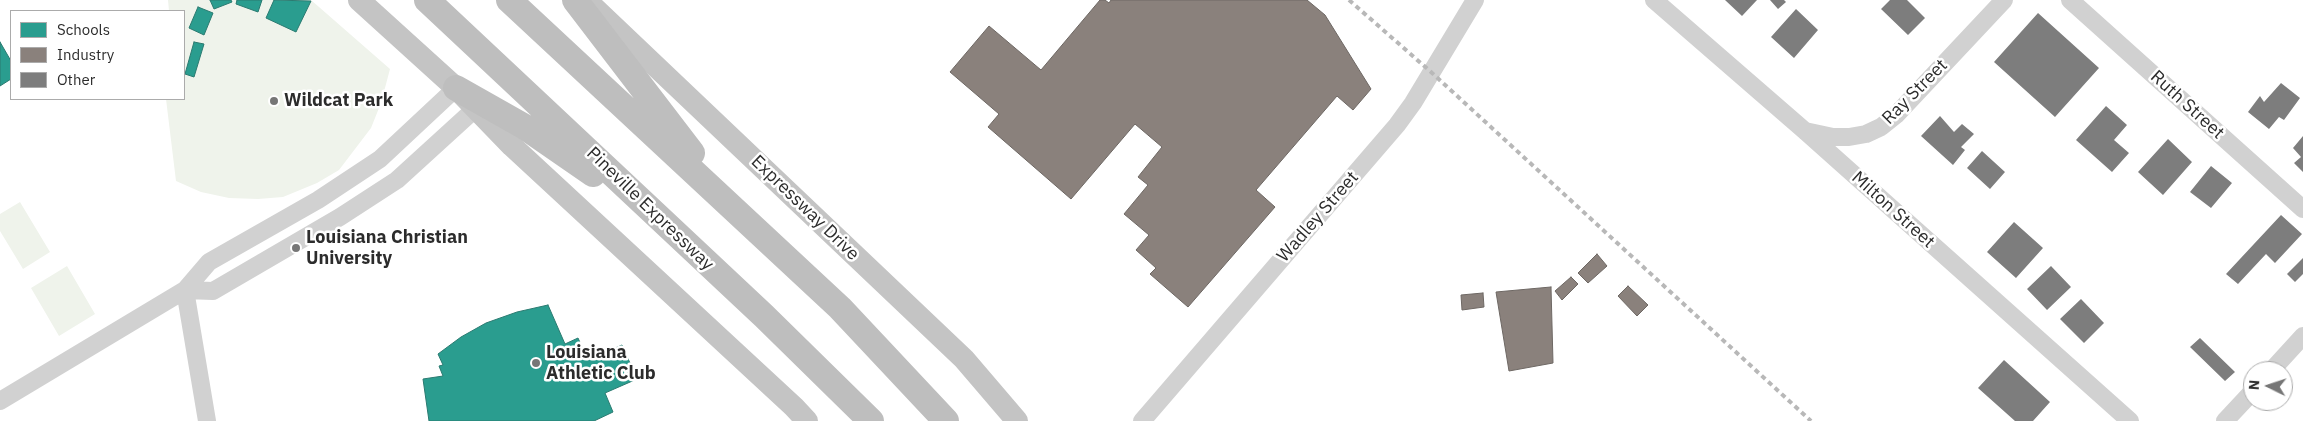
<!DOCTYPE html>
<style>
body{margin:0}
#map{position:relative;width:2303px;height:421px;overflow:hidden;background:#fff;font-family:"IBM Plex Sans",sans-serif}
canvas{display:block}
.legend{position:absolute;left:10px;top:10px;width:175px;height:90px;box-sizing:border-box;background:#fff;border:1px solid #ababab;margin:0;padding:6px 9px;list-style:none;font-size:15px;color:#2c2c2c}
.legend li{display:flex;align-items:center;gap:10px;height:25px}
.legend b{width:25px;border:1px solid #ababab}
.north{position:absolute;left:2243px;top:361px;width:50px;height:50px;box-sizing:border-box;background:#fff;border:1px solid #ababab;border-radius:50%;rotate:274deg;font-size:14px;font-weight:700;line-height:20px;text-align:center;color:#2c2c2c}
.north::after{content:'';display:block;margin:auto;width:18px;height:22px;background:#767676;clip-path:polygon(50% 0,100% 100%,50% 72%,0 100%)}
</style>
<div id="map">
<canvas width="2303" height="421"></canvas>
<ul class="legend">
<li><b style="height:14px;background:#2a9d8f"></b>Schools</li>
<li><b style="height:14px;background:#8a817c"></b>Industry</li>
<li><b style="height:14px;background:#7d7d7d"></b>Other</li>
</ul>
<div class="north">N</div>
</div>
<script>
const g = document.querySelector('canvas').getContext('2d');
g.lineJoin = 'round';
function paint(path, color) { g.fillStyle = color; g.fill(path, 'evenodd'); }
const shape = rows => new Path2D(rows.map(r => 'M' + r).join(''));
function strokePath(path, color, width, dash) { g.strokeStyle = color; g.lineWidth = width; g.lineCap = dash ? 'butt' : 'round'; g.setLineDash(dash || []); g.stroke(path); }
function drawText(font, color, halo, rows, align = 'center') {
  g.font = font + ' "IBM Plex Sans",sans-serif'; g.lineWidth = 5; g.setLineDash([]); g.textBaseline = 'middle'; g.strokeStyle = halo; g.fillStyle = color; for (const [text, x, y, turn = 0] of rows) {
    g.save(); g.translate(x, y); g.rotate((+turn || 0) * Math.PI / 180); g.textAlign = isNaN(turn) ? turn : align; if (halo) g.strokeText(text, 0, 0); g.fillText(text, 0, 0); g.restore();
  }
}
paint(shape([
 [168,0,311,0,390,69,381,103,371,128,339,170,317,183,283,197,258,199,229,198,201,192,176,181,166,99,184,99,184,11,169,11],
 [20,202,50,252,23,269,0,231,0,214],
 [67,266,95,314,59,336,31,288]
]), '#eff3eb');
const schools = shape([
 [210,0,231,0,232,2,214,9,210,0],
 [237,0,262,0,258,12,236,4,237,0],
 [274,0,311,1,296,32,266,18,274,0],
 [198,7,213,13,204,35,189,28,198,7],
 [0,42,11,61,11,79,0,86,0,42],
 [194,42,204,44,194,77,185,74,194,42],
 [548,305,565,344,578,338,588,360,622,345,637,379,605,393,613,412,594,421,429,421,423,379,443,376,439,366,443,365,438,354,461,337,486,323,517,312,548,305]
]);
paint(schools, '#2a9d8f');
strokePath(schools, '#2b7b71', 1);
const industry = shape([
 [1100,0,1105,0,1109,3,1111,0,1307,0,1325,15,1371,89,1353,110,1337,96,1256,190,1275,207,1188,307,1150,274,1156,268,1136,250,1149,235,1124,214,1148,185,1138,177,1162,147,1135,124,1071,199,988,127,999,114,950,72,989,26,1041,70,1100,0],
 [1597,254,1607,266,1588,283,1578,273,1597,254],
 [1571,277,1578,284,1562,300,1555,291,1571,277],
 [1628,286,1648,305,1637,316,1618,296,1628,286],
 [1551,287,1553,363,1509,371,1496,292,1551,287],
 [1483,293,1484,307,1462,310,1461,295,1483,293]
]);
paint(industry, '#8a817c');
strokePath(industry, '#6e6864', 1);
paint(shape([
 [1725,0,1757,0,1742,16],
 [1770,0,1784,0,1786,2,1778,9],
 [1890,0,1907,0,1925,18,1908,35,1881,9],
 [1796,9,1818,30,1794,58,1771,37],
 [2038,13,2099,68,2055,117,1994,62],
 [2281,83,2300,98,2284,120,2279,117,2269,129,2248,112,2260,96,2264,102],
 [2106,106,2127,125,2114,140,2129,153,2112,172,2076,140],
 [1940,116,1954,132,1962,124,1974,134,1961,147,1965,150,1953,165,1921,136],
 [2303,136,2303,172,2294,163,2301,157,2293,148],
 [2168,139,2192,162,2163,195,2138,172],
 [1982,151,2005,172,1990,189,1967,168],
 [2211,166,2232,183,2211,208,2190,192],
 [2281,215,2302,234,2275,263,2266,254,2238,284,2226,274],
 [2014,222,2043,248,2016,278,1987,252],
 [2303,258,2303,274,2295,282,2287,274],
 [2051,266,2071,287,2047,310,2027,289],
 [2081,299,2104,323,2084,343,2060,319],
 [2200,338,2235,372,2225,381,2190,347],
 [2004,360,2050,402,2033,421,2015,421,1978,388]
]), '#7d7d7d');
strokePath(shape([
 [1654,0,1805,131,2130,421],
 [2070,0,2303,209],
 [1805,131,1833,137,1849,137,1866,134,1881,127,1896,115,2004,0],
 [185,290,213,291,340,217,397,180,476,108],
 [185,290,207,421],
 [2271,371,2303,336],
 [0,401,185,290,209,262,318,200,380,159,456,88],
 [1142,421,1397,125,1413,103,1475,0],
 [2225,421,2253,391]
]), '#d1d1d1', 18);
strokePath(shape([
 [359,0,456,88,512,146,794,407,807,421],
 [586,0,964,359,1017,421]
]), '#c4c4c4', 22);
strokePath(shape([
 [427,0,764,316,871,421],
 [509,0,840,308,946,421],
 [575,0,692,153],
 [456,88,525,127,593,174]
]), '#bebebe', 26);
strokePath(shape([
 [1349,0,1431,72,1811,421]
]), '#b8b8b8', 4, [5, 4]);
for (const [x, y, r, color] of [
 [274,101,5,"#767676"],
 [296,248,5,"#767676"],
 [536,363,5,"#767676"]
]) { const dot = new Path2D(); dot.arc(x, y, r, 0, 2 * Math.PI); g.fillStyle = color; g.fill(dot); strokePath(dot, '#fff', 2); }
drawText('18px', '#2c2c2c', '#fff', [
 ["Ray Street",1915,92,-45],
 ["Ruth Street",2187,105,42],
 ["Expressway Drive",805,208,44],
 ["Pineville Expressway",650,209,44],
 ["Milton Street",1893,210,42],
 ["Wadley Street",1318,217,-49]
]);
drawText('bold 18px', '#2c2c2c', '#fff', [
 ["Wildcat Park",284,101],
 ["Louisiana Christian",306,238],
 ["University",306,259],
 ["Louisiana",546,353],
 ["Athletic Club",546,374]
], 'left');
</script>
